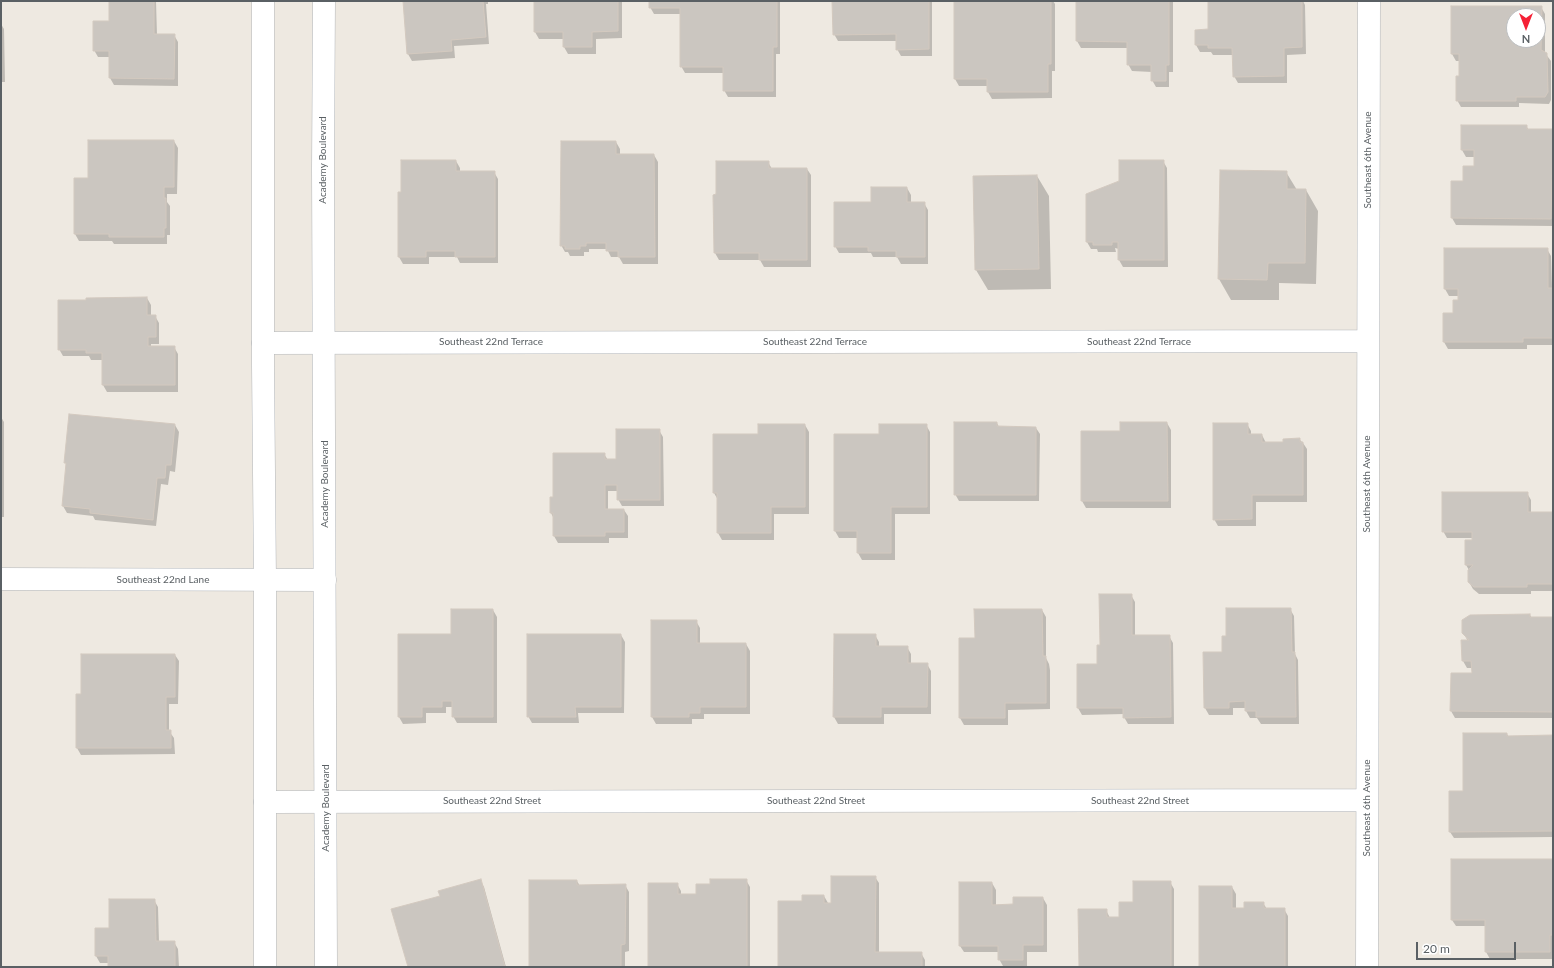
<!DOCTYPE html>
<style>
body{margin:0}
#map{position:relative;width:1554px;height:968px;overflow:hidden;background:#eee9e1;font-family:Lato,sans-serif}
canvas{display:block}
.frame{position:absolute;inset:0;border:2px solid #5a6064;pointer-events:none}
.north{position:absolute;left:1506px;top:8px;width:40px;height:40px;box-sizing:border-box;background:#fff;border:1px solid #bdbfc1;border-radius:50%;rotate:180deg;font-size:11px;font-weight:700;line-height:16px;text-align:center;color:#5a6064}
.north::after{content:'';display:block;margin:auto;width:14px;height:18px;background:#f52136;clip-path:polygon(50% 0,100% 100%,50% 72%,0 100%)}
.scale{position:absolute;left:1416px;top:942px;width:100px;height:18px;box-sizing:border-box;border:2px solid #5a6064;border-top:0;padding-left:5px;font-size:12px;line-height:14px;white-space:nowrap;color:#5a6064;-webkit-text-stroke:3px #fff;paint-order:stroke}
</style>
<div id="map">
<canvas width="1554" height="968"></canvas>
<div class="frame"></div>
<div class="north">N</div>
<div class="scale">20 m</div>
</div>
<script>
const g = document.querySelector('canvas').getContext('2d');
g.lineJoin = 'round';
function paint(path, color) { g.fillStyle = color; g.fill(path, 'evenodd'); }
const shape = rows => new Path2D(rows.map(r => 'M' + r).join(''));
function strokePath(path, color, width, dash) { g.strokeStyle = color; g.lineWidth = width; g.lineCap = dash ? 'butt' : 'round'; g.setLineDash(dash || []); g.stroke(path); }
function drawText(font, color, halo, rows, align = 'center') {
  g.font = font + ' Lato,sans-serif'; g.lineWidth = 3; g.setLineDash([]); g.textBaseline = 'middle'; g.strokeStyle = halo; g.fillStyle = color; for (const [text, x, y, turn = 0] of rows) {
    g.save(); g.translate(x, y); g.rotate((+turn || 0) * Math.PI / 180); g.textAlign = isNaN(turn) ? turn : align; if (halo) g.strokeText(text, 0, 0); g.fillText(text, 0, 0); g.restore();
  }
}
paint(shape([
 [110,1,156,1,157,35,174,35,178,42,178,86,114,85,110,78,110,57,98,57,94,50,110,22],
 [425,1,488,1,488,4,486,4,489,44,454,46,455,58,412,61,408,54],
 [535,1,622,1,622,38,596,39,596,54,568,54,564,47,564,39,539,39,535,32],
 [650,1,780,1,780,54,776,54,776,97,728,97,724,90,724,73,685,73,681,66,681,14,654,14,650,7],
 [833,1,932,1,932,56,901,56,897,49,897,41,838,41,834,34],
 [955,1,1053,1,1055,4,1055,71,1052,71,1052,98,992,99,988,92,988,86,959,86,955,79],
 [1077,1,1173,1,1173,72,1169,72,1169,87,1156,87,1152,80,1152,72,1132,71,1128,64,1128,48,1081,48,1077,41],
 [1209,1,1303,1,1305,5,1306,54,1287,55,1287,83,1238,83,1234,76,1233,55,1213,55,1211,52,1200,52,1196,45,1209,30],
 [1452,7,1541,7,1545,14,1545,53,1551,61,1551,100,1549,104,1519,103,1519,107,1461,107,1457,100,1460,77,1460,61,1456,61,1452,54],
 [1514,16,1538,16,1538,40,1514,40],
 [1,24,4,29,5,82,1,82],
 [1462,126,1526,126,1529,130,1553,130,1553,226,1456,225,1452,218,1452,182,1464,182,1475,167,1475,157,1466,157,1462,150],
 [174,141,178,148,177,194,167,194,167,202,170,206,170,235,167,235,167,244,114,244,112,241,79,241,75,234,89,179],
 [616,142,620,149,620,155,654,155,658,162,658,264,623,264,619,257,611,257,607,249,589,249,589,252,584,252,584,256,570,256,568,252,565,252,561,245],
 [456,161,460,168,460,172,494,172,498,179,498,263,460,263,457,257,429,257,429,264,403,264,399,257],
 [1163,161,1167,168,1168,267,1123,267,1119,260,1119,249,1115,248,1116,252,1098,252,1097,249,1091,249,1087,242],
 [768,162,772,169,807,169,811,175,811,267,764,267,760,260,719,260,715,253,714,196],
 [1221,171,1286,172,1297,190,1306,190,1318,211,1316,284,1279,283,1279,300,1231,300,1219,279],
 [1037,176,1049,196,1051,289,988,290,976,270],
 [907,188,911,195,911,203,924,203,928,210,928,264,901,264,897,257,873,257,871,253,839,253,835,246,872,203],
 [1445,249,1547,249,1551,256,1552,289,1553,289,1553,345,1527,345,1527,349,1448,349,1444,342,1444,314,1454,314,1459,301,1459,296,1449,296,1445,289],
 [147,298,151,305,151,316,155,316,159,323,159,344,151,344,151,347,174,347,178,354,178,392,107,392,103,385,103,360,91,360,89,356,63,356,59,349,87,301],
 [1,417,4,422,4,517,1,517],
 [997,423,999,427,1036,428,1040,434,1039,501,959,501,955,494],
 [1167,423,1171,430,1171,508,1086,508,1082,501,1082,432,1121,432],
 [1247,424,1251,431,1251,435,1262,435,1266,443,1284,443,1299,439,1303,443,1307,449,1307,502,1256,502,1256,526,1218,526,1214,519],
 [175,425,179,432,175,472,170,471,168,485,161,484,156,526,95,520,93,516,67,513,63,506,67,466,65,462],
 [805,425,809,432,809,514,774,514,774,540,722,540,718,533,718,500,714,493,759,435],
 [926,425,930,432,930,514,895,514,895,560,862,560,858,553,858,538,839,538,835,531,880,435],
 [659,430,663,437,664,506,622,506,618,499,618,491,608,491,608,510,624,510,628,516,628,538,609,538,609,543,558,543,554,536,554,519,551,513,551,498,554,498,604,454,608,460,617,460],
 [1527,493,1531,500,1531,513,1553,513,1553,591,1531,591,1531,594,1479,594,1473,589,1469,582,1469,570,1466,565,1473,538,1447,538,1443,531],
 [1131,595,1135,602,1135,636,1169,636,1173,643,1174,724,1128,724,1124,717,1124,714,1082,715,1078,708,1078,665,1098,665,1101,646],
 [1290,609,1294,616,1295,654,1298,660,1299,724,1261,724,1257,718,1250,718,1246,711,1246,708,1233,708,1233,715,1209,715,1205,708,1204,653,1223,653,1227,637],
 [493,610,497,617,497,723,457,723,453,716,453,707,446,707,446,713,426,713,426,723,403,724,399,717,452,635],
 [1042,610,1046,617,1046,658,1049,664,1050,670,1050,709,1008,710,1008,725,964,725,960,718,960,639,976,639],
 [1530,615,1532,618,1553,618,1553,718,1455,718,1451,711,1473,674,1472,668,1467,668,1463,661,1468,641,1463,633],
 [696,621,700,628,700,644,746,644,750,651,750,714,704,714,704,719,692,719,692,724,656,724,652,717],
 [621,635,625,642,624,713,578,713,579,723,532,723,528,716],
 [875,635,879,642,879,647,907,647,911,654,911,664,927,664,931,671,931,714,884,714,884,724,838,724,834,717],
 [175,655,179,661,178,704,169,704,169,731,174,738,175,754,81,755,77,748,82,695],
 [1507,734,1509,737,1553,736,1553,837,1454,838,1450,832,1464,792],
 [1553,860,1553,959,1490,959,1486,952,1486,926,1456,926,1452,920],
 [875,877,879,883,879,953,921,953,925,960,925,967,779,967,803,902,824,896,828,903,832,904],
 [480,880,484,887,506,967,408,967,441,897],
 [746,880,750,887,750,967,649,967,677,884,681,891,681,895,697,895],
 [577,881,580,886,625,885,629,892,629,951,625,952,625,967,530,967],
 [1170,882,1174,889,1174,967,1080,967,1106,910,1110,918,1120,918,1134,903],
 [992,883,996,890,996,906,1014,905,1043,898,1047,905,1047,952,1027,952,1027,966,1003,966,999,959,999,952,964,952,960,946],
 [1232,887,1236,894,1236,909,1245,909,1263,903,1267,909,1284,909,1288,916,1288,967,1200,967],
 [154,900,158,907,159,942,174,942,178,949,179,967,109,967,109,963,100,963,96,956,96,929,110,929]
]), '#0003');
const building = shape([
 [109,1,154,1,154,34,175,34,174,79,109,78,109,51,93,51,93,21,109,21,109,1],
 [403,1,483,1,486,37,451,40,452,51,407,54,403,1],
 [534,1,618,1,618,31,592,32,592,47,563,47,563,32,534,32,534,1],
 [649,1,777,1,777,47,773,47,773,91,723,91,723,67,680,67,680,8,649,8,649,1],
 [832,1,929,1,929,49,896,50,896,34,833,35,832,1],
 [954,1,1051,1,1051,64,1048,64,1048,92,987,92,987,79,954,79,954,1],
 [1076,1,1169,1,1169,65,1166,65,1166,81,1151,81,1151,65,1127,65,1127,42,1076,41,1076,1],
 [1208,1,1302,1,1302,47,1284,48,1284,76,1233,77,1232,48,1208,48,1208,45,1195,45,1195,30,1208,29,1208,1],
 [1451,6,1542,6,1541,50,1547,53,1548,92,1545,97,1516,97,1516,101,1456,101,1456,76,1459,76,1459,54,1451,54,1451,6],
 [1514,16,1538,16,1538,40,1514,40,1514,16],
 [1461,125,1527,125,1527,129,1553,129,1551,219,1451,218,1451,181,1463,181,1463,166,1474,166,1474,150,1461,150,1461,125],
 [88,140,174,140,174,187,164,187,164,198,166,198,166,228,164,228,164,237,109,237,109,234,74,234,74,178,88,178,88,140],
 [561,141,616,141,616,154,654,154,655,257,618,257,618,251,606,251,606,243,586,243,586,246,580,246,580,249,565,249,565,246,560,246,561,141],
 [401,160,456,160,456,171,495,171,495,257,455,257,455,251,426,251,426,257,398,257,398,192,401,192,401,160],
 [1119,160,1164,160,1164,260,1118,260,1118,242,1112,242,1112,245,1093,245,1093,242,1086,242,1086,194,1119,181,1119,160],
 [716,161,769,161,769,168,807,168,807,260,759,260,759,253,714,253,713,195,716,194,716,161],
 [1220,170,1287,171,1287,189,1306,189,1305,263,1268,263,1267,280,1218,279,1220,170],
 [1037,175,1039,269,975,270,973,176,1037,175],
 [871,187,907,187,907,202,925,202,925,257,896,257,896,251,868,251,868,247,834,247,834,202,871,202,871,187],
 [1444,248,1548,248,1548,288,1553,288,1553,338,1523,338,1523,342,1443,342,1443,313,1453,313,1453,300,1458,300,1458,289,1444,289,1444,248],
 [147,297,147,315,156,315,156,337,148,337,148,346,175,346,175,385,102,385,102,353,86,353,86,350,58,350,58,300,86,300,86,298,147,297],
 [69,414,175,424,171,465,166,465,165,478,157,478,153,520,90,513,90,509,62,506,66,463,64,463,69,414],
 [954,422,997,422,997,426,1036,427,1036,495,954,495,954,422],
 [1120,422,1167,422,1168,501,1081,501,1081,431,1120,431,1120,422],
 [1213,423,1248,423,1248,434,1262,434,1262,442,1283,442,1283,439,1300,438,1300,442,1303,442,1303,495,1252,495,1252,519,1213,520,1213,423],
 [758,424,805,424,805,507,771,507,771,533,717,533,717,493,713,493,713,434,758,434,758,424],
 [879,424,927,424,927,507,891,507,891,553,857,553,857,531,834,531,834,434,879,434,879,424],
 [616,429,660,429,660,500,617,500,617,485,605,485,605,509,624,509,624,532,605,532,605,536,553,536,553,513,550,513,550,497,553,497,553,453,605,453,605,459,616,459,616,429],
 [1442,492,1528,492,1528,512,1553,512,1553,584,1527,584,1527,587,1474,587,1468,582,1468,570,1473,565,1465,565,1465,540,1472,540,1472,532,1442,532,1442,492],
 [1099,594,1132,594,1132,635,1170,635,1171,717,1123,718,1123,708,1077,708,1077,664,1097,664,1097,645,1100,645,1099,594],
 [1226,608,1291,608,1292,652,1295,652,1296,717,1256,717,1256,711,1245,711,1245,701,1229,702,1229,708,1204,708,1203,652,1222,652,1222,636,1226,636,1226,608],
 [451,609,493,609,493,717,452,717,452,701,442,701,442,707,422,707,422,717,398,717,398,634,451,634,451,609],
 [974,609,1042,609,1043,656,1046,656,1046,703,1005,703,1005,718,959,718,959,638,975,638,974,609],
 [1530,614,1530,617,1553,617,1553,712,1450,711,1451,673,1472,673,1471,661,1462,661,1461,640,1469,640,1462,633,1462,620,1470,615,1530,614],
 [651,620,697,620,697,643,746,643,746,707,700,707,700,713,689,713,689,717,651,717,651,620],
 [527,634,621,634,621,707,575,707,576,717,527,717,527,634],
 [834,634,876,634,876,646,908,646,908,663,928,663,927,707,881,707,881,717,833,717,834,634],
 [81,654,175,654,175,697,166,697,166,730,171,730,171,748,76,748,76,694,81,694,81,654],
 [1463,733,1507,733,1507,736,1553,735,1553,831,1449,832,1449,791,1463,791,1463,733],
 [1451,859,1553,859,1553,935,1550,935,1550,952,1485,952,1485,920,1451,920,1451,859],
 [831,876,876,876,875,952,922,952,922,967,778,967,778,901,802,901,802,895,824,895,824,903,831,903,831,876],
 [481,879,505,967,408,967,391,909,440,896,438,891,481,879],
 [710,879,747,879,747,967,648,967,648,883,678,883,678,894,696,894,696,884,710,884,710,879],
 [529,880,577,880,577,885,626,884,625,944,621,945,621,967,529,967,529,880],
 [1133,881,1171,881,1171,967,1079,967,1078,909,1107,909,1107,917,1119,917,1119,902,1133,902,1133,881],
 [959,882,992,882,992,905,1013,904,1013,897,1043,897,1043,945,1023,945,1023,960,998,960,998,946,959,946,959,882],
 [1199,886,1232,886,1232,908,1244,908,1244,902,1264,902,1264,908,1285,908,1285,967,1199,967,1199,886],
 [109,899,155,899,156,941,175,941,175,967,108,967,108,956,95,956,95,928,109,928,109,899]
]);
paint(building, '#cbc6c0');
strokePath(building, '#d3c9bf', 1);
const minor = shape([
 [263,343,1367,341],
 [1,579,325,580],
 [265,802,1367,800],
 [1367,967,1369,1]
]);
const tertiary = shape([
 [263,1,263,365,265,580,265,967],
 [324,1,323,169,326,967]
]);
strokePath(minor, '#b2b6ba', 23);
strokePath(tertiary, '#b2b6ba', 23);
strokePath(minor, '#fff', 22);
strokePath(tertiary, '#fff', 22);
drawText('10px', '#5a6064', '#fff', [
 ["Academy Boulevard",323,160,-90],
 ["Southeast 6th Avenue",1368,160,-90],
 ["Southeast 22nd Terrace",491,342],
 ["Southeast 22nd Terrace",815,342],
 ["Southeast 22nd Terrace",1139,342],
 ["Academy Boulevard",325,484,-90],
 ["Southeast 6th Avenue",1367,484,-90],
 ["Southeast 22nd Lane",163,580],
 ["Southeast 22nd Street",492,801],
 ["Southeast 22nd Street",816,801],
 ["Southeast 22nd Street",1140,801],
 ["Academy Boulevard",326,808,-90],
 ["Southeast 6th Avenue",1367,808,-90]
]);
</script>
